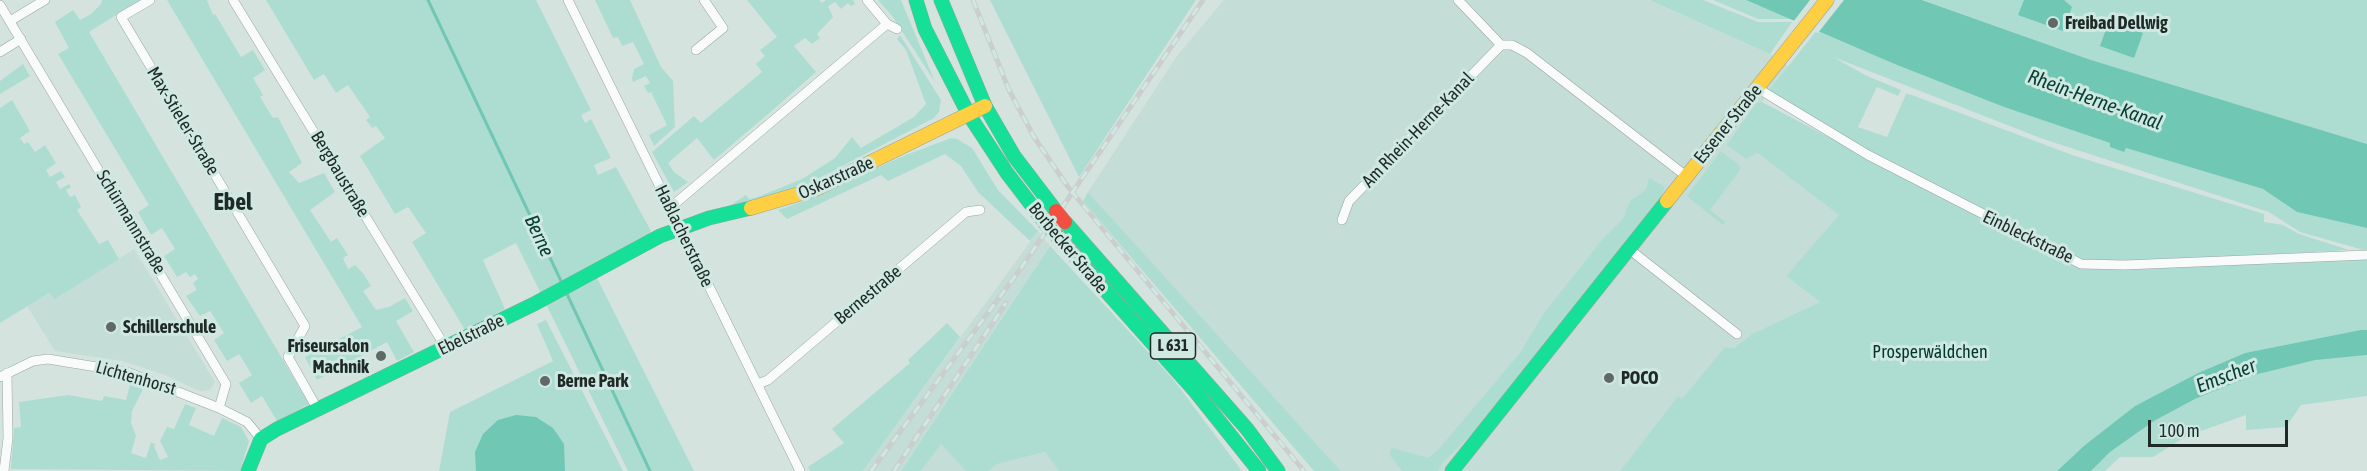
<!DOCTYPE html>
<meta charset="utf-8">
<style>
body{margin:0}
#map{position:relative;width:2367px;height:471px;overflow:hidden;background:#d5e3df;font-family:"Asap Condensed",sans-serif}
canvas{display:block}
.scale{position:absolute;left:2148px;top:420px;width:140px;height:27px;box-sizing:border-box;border:3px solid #1f2926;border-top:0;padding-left:8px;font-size:18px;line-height:21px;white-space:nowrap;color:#1f2926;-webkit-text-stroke:4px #cfe9e2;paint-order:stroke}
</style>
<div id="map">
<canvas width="2367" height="471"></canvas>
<div class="scale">100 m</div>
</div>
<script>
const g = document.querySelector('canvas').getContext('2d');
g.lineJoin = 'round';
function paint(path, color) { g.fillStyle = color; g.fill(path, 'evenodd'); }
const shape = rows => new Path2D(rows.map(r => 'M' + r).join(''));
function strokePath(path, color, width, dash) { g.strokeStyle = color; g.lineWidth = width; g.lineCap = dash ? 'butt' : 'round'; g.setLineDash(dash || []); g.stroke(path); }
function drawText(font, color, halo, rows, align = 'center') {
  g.font = font + ' "Asap Condensed",sans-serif'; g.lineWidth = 6; g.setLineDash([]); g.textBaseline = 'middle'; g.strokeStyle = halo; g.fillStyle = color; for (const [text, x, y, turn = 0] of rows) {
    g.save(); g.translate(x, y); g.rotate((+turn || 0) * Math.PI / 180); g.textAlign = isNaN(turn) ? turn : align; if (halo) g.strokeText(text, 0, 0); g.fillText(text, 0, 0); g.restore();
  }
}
paint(shape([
 [1224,0,1648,0,1770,54,1788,66,1762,102,1756,103,1756,153,1840,215,1786,276,1820,302,1752,334,1734,348,1725,347,1682,400,1678,396,1620,471,1341,471,1088,192,1177,56],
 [1038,231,1050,246,901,471,863,471],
 [134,249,215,382,210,390,200,391,165,375,122,361,55,351,27,306,49,293,55,299],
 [941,443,966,471,921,471],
 [1045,452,1059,471,988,471,996,464]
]), '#c4ddd6');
paint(shape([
 [102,0,140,0,89,32,309,404,277,421,262,396,251,403,239,383,252,375,239,354,227,361,214,340,224,333,210,311,200,316,186,296,197,290,193,283,198,279,195,274,190,277,186,272,177,277,164,256,175,249,162,228,151,235,138,212,149,205,58,54,69,48,55,22,73,10,80,20,91,14,101,4],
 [167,0,207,0,213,15,215,14,241,57,253,50,265,70,253,78,263,95,260,97,273,118,278,117,302,163,289,172,299,183,324,173,335,192,310,210,331,242,337,238,348,255,343,258,348,269,355,265,363,273,371,286,363,291,376,310,389,307,405,298,413,311,396,321,414,352,397,361,387,342,317,380,305,357,362,327],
 [266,0,536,0,591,110,581,115,585,123,591,119,611,158,594,165,598,175,616,167,651,231,646,239,592,268,694,471,628,471,516,243,483,260,505,309,465,330,412,242,426,233,408,207,395,214,360,156,385,138,376,126,372,128,366,120,370,117,348,85,336,93,324,74,314,80],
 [595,0,630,0,661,67,673,81,675,127,654,146,649,135,667,125,651,92,648,93,644,86,650,83,646,76,633,82,632,78,634,69,644,64,633,42,622,46,618,37,613,38],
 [747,0,820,0,821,3,826,0,853,0,855,4,851,6,848,3,841,9,835,2,828,6,833,17,817,34,820,38,812,44,805,38,794,46,816,72,774,109,714,160,697,138,668,163,674,172,688,182,674,192,652,152,694,116,701,123,762,72,756,64,765,56,760,50,777,37],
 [878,0,901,0,935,82,892,16],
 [990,0,1196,0,1079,177],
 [1649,0,1703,0,1758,22,1792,22,1770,54],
 [1713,0,1746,0,1792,19,1758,19],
 [1923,0,2367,0,2367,144,2091,60],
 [1818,29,1897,65,2004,107,2110,143,2111,147,2123,151,2126,148,2263,189,2297,212,2367,228,2367,251,2300,232,2269,212,2043,139,1833,57,1867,76,1901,90,1898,96,1877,87,1858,127,1887,137,1906,94,1912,95,2075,156,2264,214,2264,222,2283,225,2299,234,2349,250,2237,256,2367,259,2367,330,2245,353,2198,373,2135,406,2085,445,2057,471,1620,471,1678,396,1682,399,1725,347,1734,348,1752,334,1820,302,1786,276,1839,215,1757,153,1746,159,1727,145,1756,103,1762,102,1834,140,1766,94],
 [900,35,941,100,939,112,934,118,812,182,770,198,729,206,746,195,749,199,755,198,802,179,835,158,852,137,861,148,914,117,926,104,906,50,897,39],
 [23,64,30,76,0,94,0,81],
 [12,100,30,131,20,138,24,144,28,142,35,152,45,145,56,163,46,170,50,177,61,171,65,177,56,182,60,189,69,184,71,187,66,190,70,197,75,195,81,207,77,210,99,244,108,240,119,259,55,299,49,293,0,323,0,108],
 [951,138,957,139,972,148,998,190,1038,231,1030,241,978,192,961,166,945,154,888,181,881,175,787,219,778,210,804,201,901,157],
 [1721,151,1739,165,1740,170,1710,210,1725,222,1723,225,1687,196],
 [1649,178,1665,187,1658,204,1485,421,1443,462,1438,471,1402,471,1389,454,1392,448,1428,458,1438,450,1520,353,1544,313,1602,240,1623,219,1630,201,1646,190],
 [1088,192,1341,471,1314,471,1083,201],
 [1050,246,1173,379,1242,471,1059,471,1045,452,997,464,988,471,966,471,941,444,921,471,901,471],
 [546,320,623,471,439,471,450,412,553,361,537,324],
 [947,323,960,337,863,471,810,471,808,467,844,443,832,429,910,363,908,360],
 [2367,355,2367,396,2301,405,2286,427,2246,430,2246,415,2187,436,2153,457,2120,457,2105,471,2091,471,2110,452,2154,421,2195,399,2254,375,2315,359],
 [130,385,143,389,132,411,131,423,136,436,131,453,146,458,151,442,156,445,154,446,160,460,168,457,160,441,167,427,174,429,185,404,196,408,189,425,214,436,222,418,241,427,249,441,240,471,11,469,14,428,21,427,19,402,68,395,102,401,104,396,126,400]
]), '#adddd1');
paint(shape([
 [1746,0,1922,0,2091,60,2367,144,2367,228,2297,212,2263,189,2126,148,2124,152,2110,147,2110,143,2004,107,1897,65],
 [2024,0,2064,0,2072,7,2063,31,2018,15],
 [2109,21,2143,33,2134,58,2100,46],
 [2361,330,2367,330,2367,355,2315,360,2254,375,2195,399,2154,421,2110,452,2091,471,2057,471,2085,445,2135,406,2198,373,2245,353],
 [516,415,536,417,553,428,564,444,565,471,476,471,475,452,483,434,498,420]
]), '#6fc7b4');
paint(shape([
 [1810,0,1844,0,1818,33,1793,22]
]), '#d5e3df');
strokePath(shape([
 [428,0,562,283],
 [566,292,650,471]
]), '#6fc7b4', 3);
const street = shape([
 [150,0,121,17,305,326,288,357,318,410],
 [233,0,446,348],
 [568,0,800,471],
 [867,0,887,24,897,29],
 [1458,0,1501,45,1512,45,1527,53,1686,176],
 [0,5,226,384,219,408],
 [10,21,45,0],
 [696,50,723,28,704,0],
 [0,52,21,39],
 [1757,88,1868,155,2081,264,2125,265,2367,255],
 [671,207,887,24],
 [1342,220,1349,201,1501,45],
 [1629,249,1737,334],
 [0,377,33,361,48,359,127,372,219,408,247,422,261,439],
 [758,384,768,380,966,212,980,210],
 [4,471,8,438,7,373]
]);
const fast = shape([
 [916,0,925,29,969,115,1007,173,1046,224],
 [941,0,985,106,1014,156,1056,211],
 [1065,222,1247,429,1278,471],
 [1056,235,1195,391,1259,471],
 [248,471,261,439,277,429,534,304,660,236,709,218,751,208],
 [1452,471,1667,201]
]);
const slow = shape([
 [1667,201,1827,0],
 [751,208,816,189,985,106]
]);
strokePath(street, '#99a4a1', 10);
strokePath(fast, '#99a4a1', 15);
strokePath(slow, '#99a4a1', 15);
strokePath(street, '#f9fbfa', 9);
strokePath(fast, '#16e098', 14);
strokePath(slow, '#ffcf43', 14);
const rail = shape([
 [973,0,1009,90,1034,137,1068,187,1304,471],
 [871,471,1019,271,1203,0],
 [894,471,1006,303]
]);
strokePath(rail, '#cacfcd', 5);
strokePath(rail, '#cfe9e2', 3, [9]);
const fastBridge = shape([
 [1046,224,1056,235]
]);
const jamBridge = shape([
 [1056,211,1065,222]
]);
strokePath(fastBridge, '#b7bebc', 15, []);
strokePath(jamBridge, '#b7bebc', 15, []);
strokePath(fastBridge, '#16e098', 14);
strokePath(jamBridge, '#f24e42', 14);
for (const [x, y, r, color] of [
 [2053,23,6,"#5f6a67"],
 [111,327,6,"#5f6a67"],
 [381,356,6,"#5f6a67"],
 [1609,378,6,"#5f6a67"],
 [545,381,6,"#5f6a67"]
]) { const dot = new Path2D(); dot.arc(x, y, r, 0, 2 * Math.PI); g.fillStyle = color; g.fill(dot); strokePath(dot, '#cfe9e2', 2); }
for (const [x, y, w] of [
 [1173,346,45]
]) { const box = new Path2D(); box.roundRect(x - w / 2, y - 13, w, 26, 4.5); g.fillStyle = '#cfe9e2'; g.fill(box); strokePath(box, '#1f2926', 1.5); }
drawText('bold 16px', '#1f2926', null, [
 ["L 631",1173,346]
]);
drawText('bold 18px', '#1f2926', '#cfe9e2', [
 ["Freibad Dellwig",2065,23],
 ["Schillerschule",123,327],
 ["Friseursalon",369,346,"right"],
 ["Machnik",369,367,"right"],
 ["POCO",1621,378],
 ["Berne Park",557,381]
], 'left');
drawText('18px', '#1f2926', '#cfe9e2', [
 ["Max-Stieler-Straße",183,121,59],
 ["Essener Straße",1728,124,-51],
 ["Am Rhein-Herne-Kanal",1418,130,-46],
 ["Bergbaustraße",340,174,59],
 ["Oskarstraße",836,178,-24],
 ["Schürmannstraße",131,222,59],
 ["Haßlacherstraße",684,236,64],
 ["Einbleckstraße",2028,237,26],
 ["Borbecker Straße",1068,248,50],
 ["Bernestraße",868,295,-40],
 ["Ebelstraße",471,335,-26],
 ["Lichtenhorst",136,378,16]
]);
drawText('18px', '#00372d', '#cfe9e2', [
 ["Prosperwäldchen",1930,352]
]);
drawText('italic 20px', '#063d33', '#cfe9e2', [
 ["Rhein-Herne-Kanal",2095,100,20],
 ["Berne",539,236,65],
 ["Emscher",2226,376,-21]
]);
drawText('bold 24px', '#1f2926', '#cfe9e2', [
 ["Ebel",233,202]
]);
</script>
